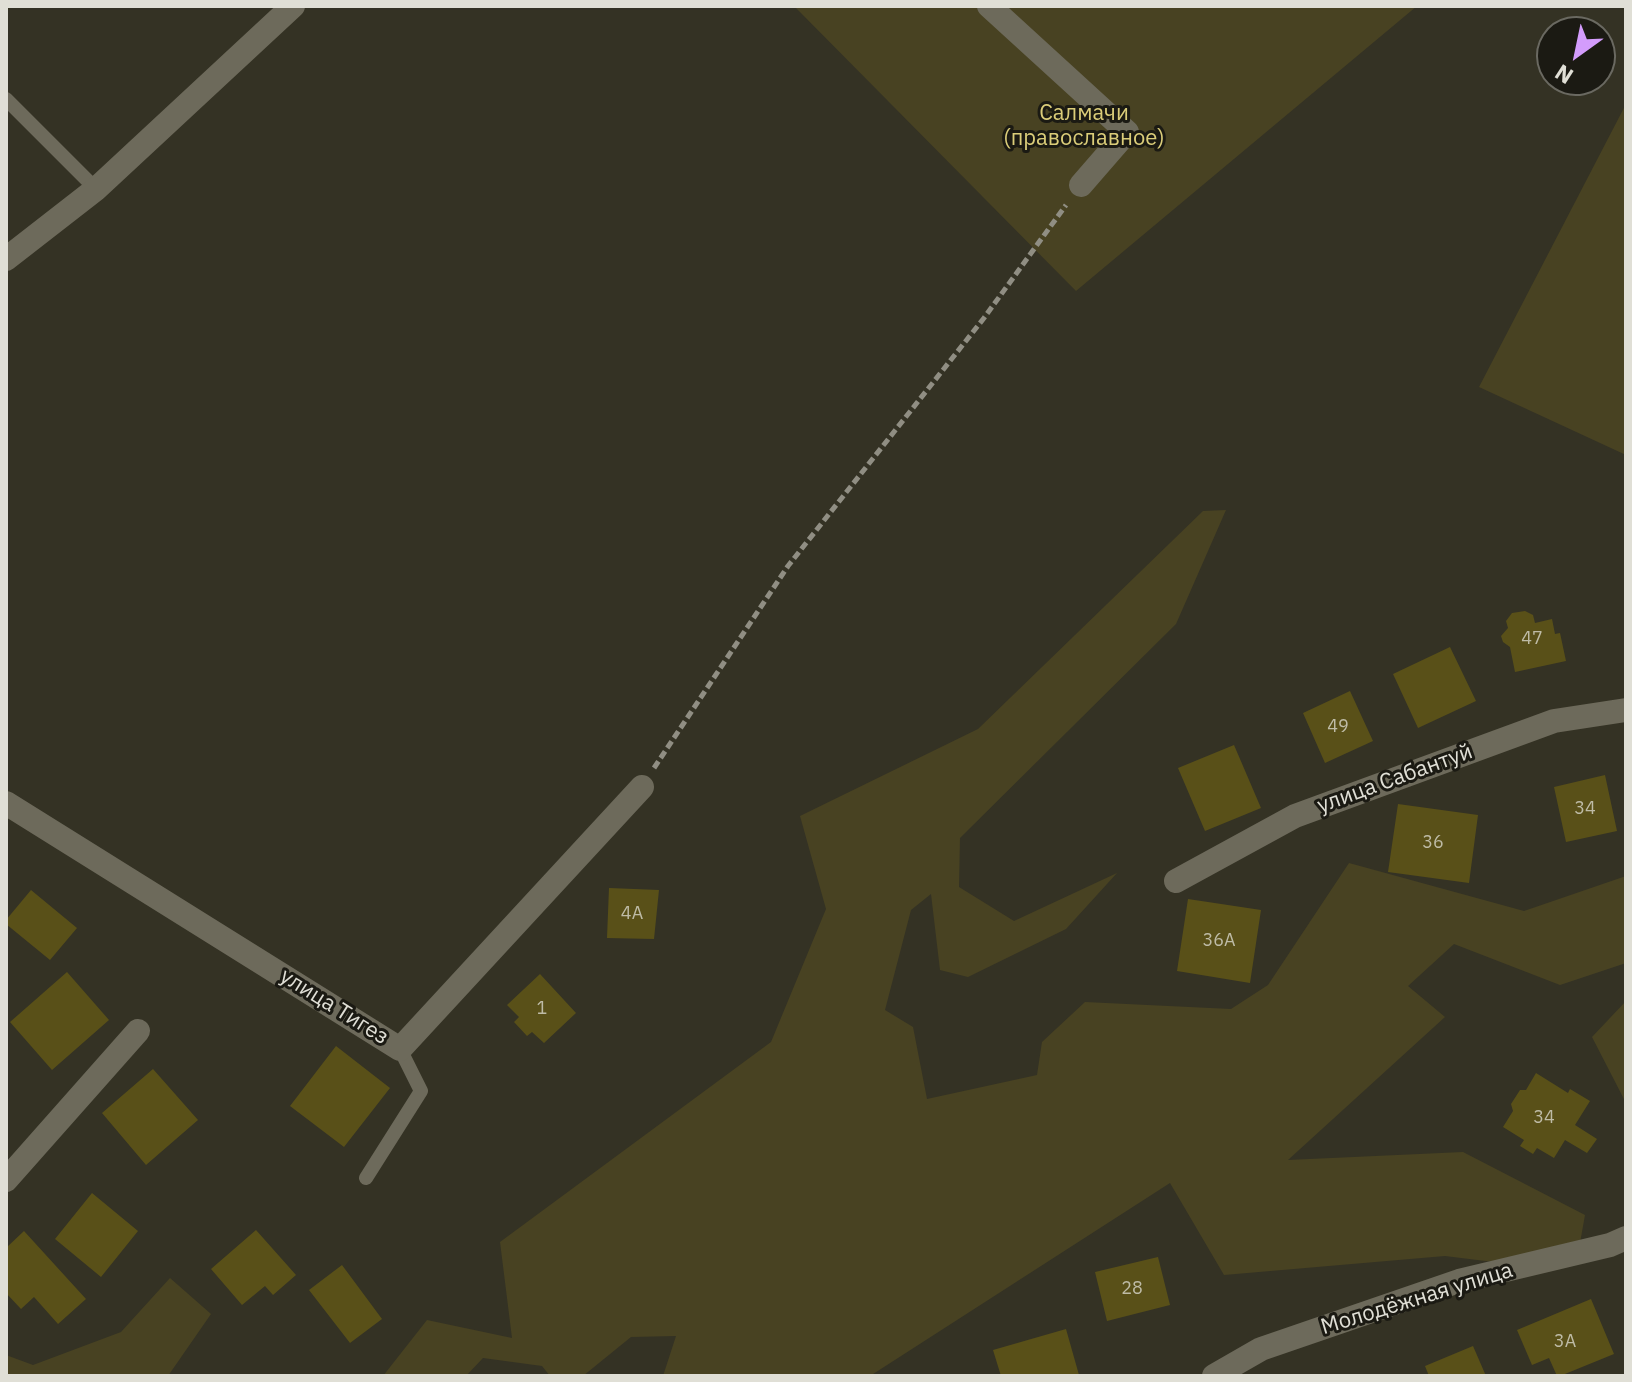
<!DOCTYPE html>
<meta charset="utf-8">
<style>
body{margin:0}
#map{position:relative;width:1632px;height:1382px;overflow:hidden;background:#343224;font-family:"IBM Plex Sans",sans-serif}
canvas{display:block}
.frame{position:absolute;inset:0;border:8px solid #e0dfd6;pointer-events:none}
.north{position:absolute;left:1536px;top:16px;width:80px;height:80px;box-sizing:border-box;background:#1b1a13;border:2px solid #6a6961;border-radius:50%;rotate:213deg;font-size:22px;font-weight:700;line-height:32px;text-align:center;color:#e0dfd6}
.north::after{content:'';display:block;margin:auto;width:28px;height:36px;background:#d39cfc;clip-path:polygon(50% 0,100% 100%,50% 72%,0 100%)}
</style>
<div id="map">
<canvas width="1632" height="1382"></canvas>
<div class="frame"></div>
<div class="north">N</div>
</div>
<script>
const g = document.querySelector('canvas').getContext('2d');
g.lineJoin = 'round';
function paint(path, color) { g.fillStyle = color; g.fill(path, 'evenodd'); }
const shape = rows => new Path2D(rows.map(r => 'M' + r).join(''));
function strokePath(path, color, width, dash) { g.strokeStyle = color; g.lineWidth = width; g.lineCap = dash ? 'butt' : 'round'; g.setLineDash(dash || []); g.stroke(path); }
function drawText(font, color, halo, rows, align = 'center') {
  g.font = font + ' "IBM Plex Sans",sans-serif'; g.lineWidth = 6; g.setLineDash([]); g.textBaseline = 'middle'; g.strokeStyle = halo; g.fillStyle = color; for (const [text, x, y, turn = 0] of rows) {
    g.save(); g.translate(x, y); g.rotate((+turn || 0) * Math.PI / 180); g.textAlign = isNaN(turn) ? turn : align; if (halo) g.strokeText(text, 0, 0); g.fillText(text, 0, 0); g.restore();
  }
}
paint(shape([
 [794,6,1417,6,1076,291],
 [1626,104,1626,455,1479,387],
 [1226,510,1176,624,960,838,959,887,1014,921,1117,873,1066,929,968,977,940,970,931,894,911,910,885,1010,913,1027,927,1099,1037,1075,1042,1042,1085,1002,1231,1009,1268,985,1349,863,1524,911,1626,876,1626,963,1560,985,1454,944,1408,986,1445,1017,1288,1160,1463,1152,1585,1215,1578,1254,1550,1269,1445,1256,1224,1275,1170,1183,870,1376,663,1376,676,1336,631,1337,583,1376,550,1376,542,1366,483,1358,466,1376,383,1376,427,1320,512,1338,500,1242,771,1042,826,909,800,816,978,729,1203,511],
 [1626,1001,1626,1103,1592,1037],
 [170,1278,211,1314,168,1376,6,1376,6,1355,33,1365,121,1332]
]), '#484222');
paint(shape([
 [1525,611,1533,615,1535,623,1552,619,1555,634,1560,633,1566,661,1515,672,1510,647,1503,642,1501,636,1508,628,1506,621,1512,613],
 [1450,647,1476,701,1418,728,1393,674],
 [1350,691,1373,741,1325,763,1303,713],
 [1234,745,1261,808,1205,831,1178,768],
 [1605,775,1617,831,1566,842,1554,787],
 [1398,804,1478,815,1469,883,1388,872],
 [609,888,659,890,654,939,607,938],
 [31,890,77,928,50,960,6,924,6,920],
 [1188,899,1261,910,1250,983,1177,971],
 [67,972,109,1020,52,1070,10,1022],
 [540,974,576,1013,544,1043,532,1032,527,1036,514,1022,519,1017,507,1005],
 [336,1046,390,1088,344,1147,290,1106],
 [153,1069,198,1120,146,1165,102,1113],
 [1536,1073,1568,1093,1570,1089,1590,1101,1575,1125,1597,1139,1587,1153,1565,1140,1554,1158,1537,1148,1533,1154,1520,1146,1524,1140,1503,1127,1513,1111,1511,1104,1520,1090,1526,1090],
 [92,1193,138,1231,101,1277,55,1239],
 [256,1230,296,1275,273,1295,265,1286,242,1305,211,1269],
 [24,1231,86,1299,58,1324,34,1297,21,1309,6,1293,6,1248],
 [1158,1257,1170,1305,1107,1321,1095,1272],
 [342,1265,382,1319,350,1343,309,1290],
 [1591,1299,1614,1354,1560,1376,1557,1376,1549,1358,1532,1365,1517,1330],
 [1066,1329,1079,1375,1001,1376,993,1350],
 [1473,1346,1486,1376,1429,1376,1425,1366]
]), '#595018');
strokePath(shape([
 [654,768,788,566,984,318,1066,205]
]), '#908e83', 5, [8, 4]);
strokePath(shape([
 [6,99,96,189],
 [366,1178,421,1091,400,1049]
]), '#6d6a5b', 14);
strokePath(shape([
 [989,6,1127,132,1081,185],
 [6,259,96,189,293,6],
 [6,803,400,1049,642,787],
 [1176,881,1295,816,1554,721,1626,710],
 [6,1180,138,1031],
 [1214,1376,1261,1349,1459,1281,1610,1245,1626,1238]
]), '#6d6a5b', 24);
drawText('18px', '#bebba6', null, [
 ["47",1532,639],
 ["49",1338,727],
 ["34",1585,809],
 ["36",1433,843],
 ["4А",632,914],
 ["36А",1219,941],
 ["1",542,1009],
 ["34",1544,1118],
 ["28",1132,1289],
 ["3А",1565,1342]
]);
drawText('22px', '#dbcd79', '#1b1a13', [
 ["Салмачи",1084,114],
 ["(православное)",1084,139]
]);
drawText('22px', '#e0dfd6', '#1b1a13', [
 ["улица Сабантуй",1395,779,-20],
 ["улица Тигез",334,1007,32],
 ["Молодёжная улица",1417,1299,-17]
]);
</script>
